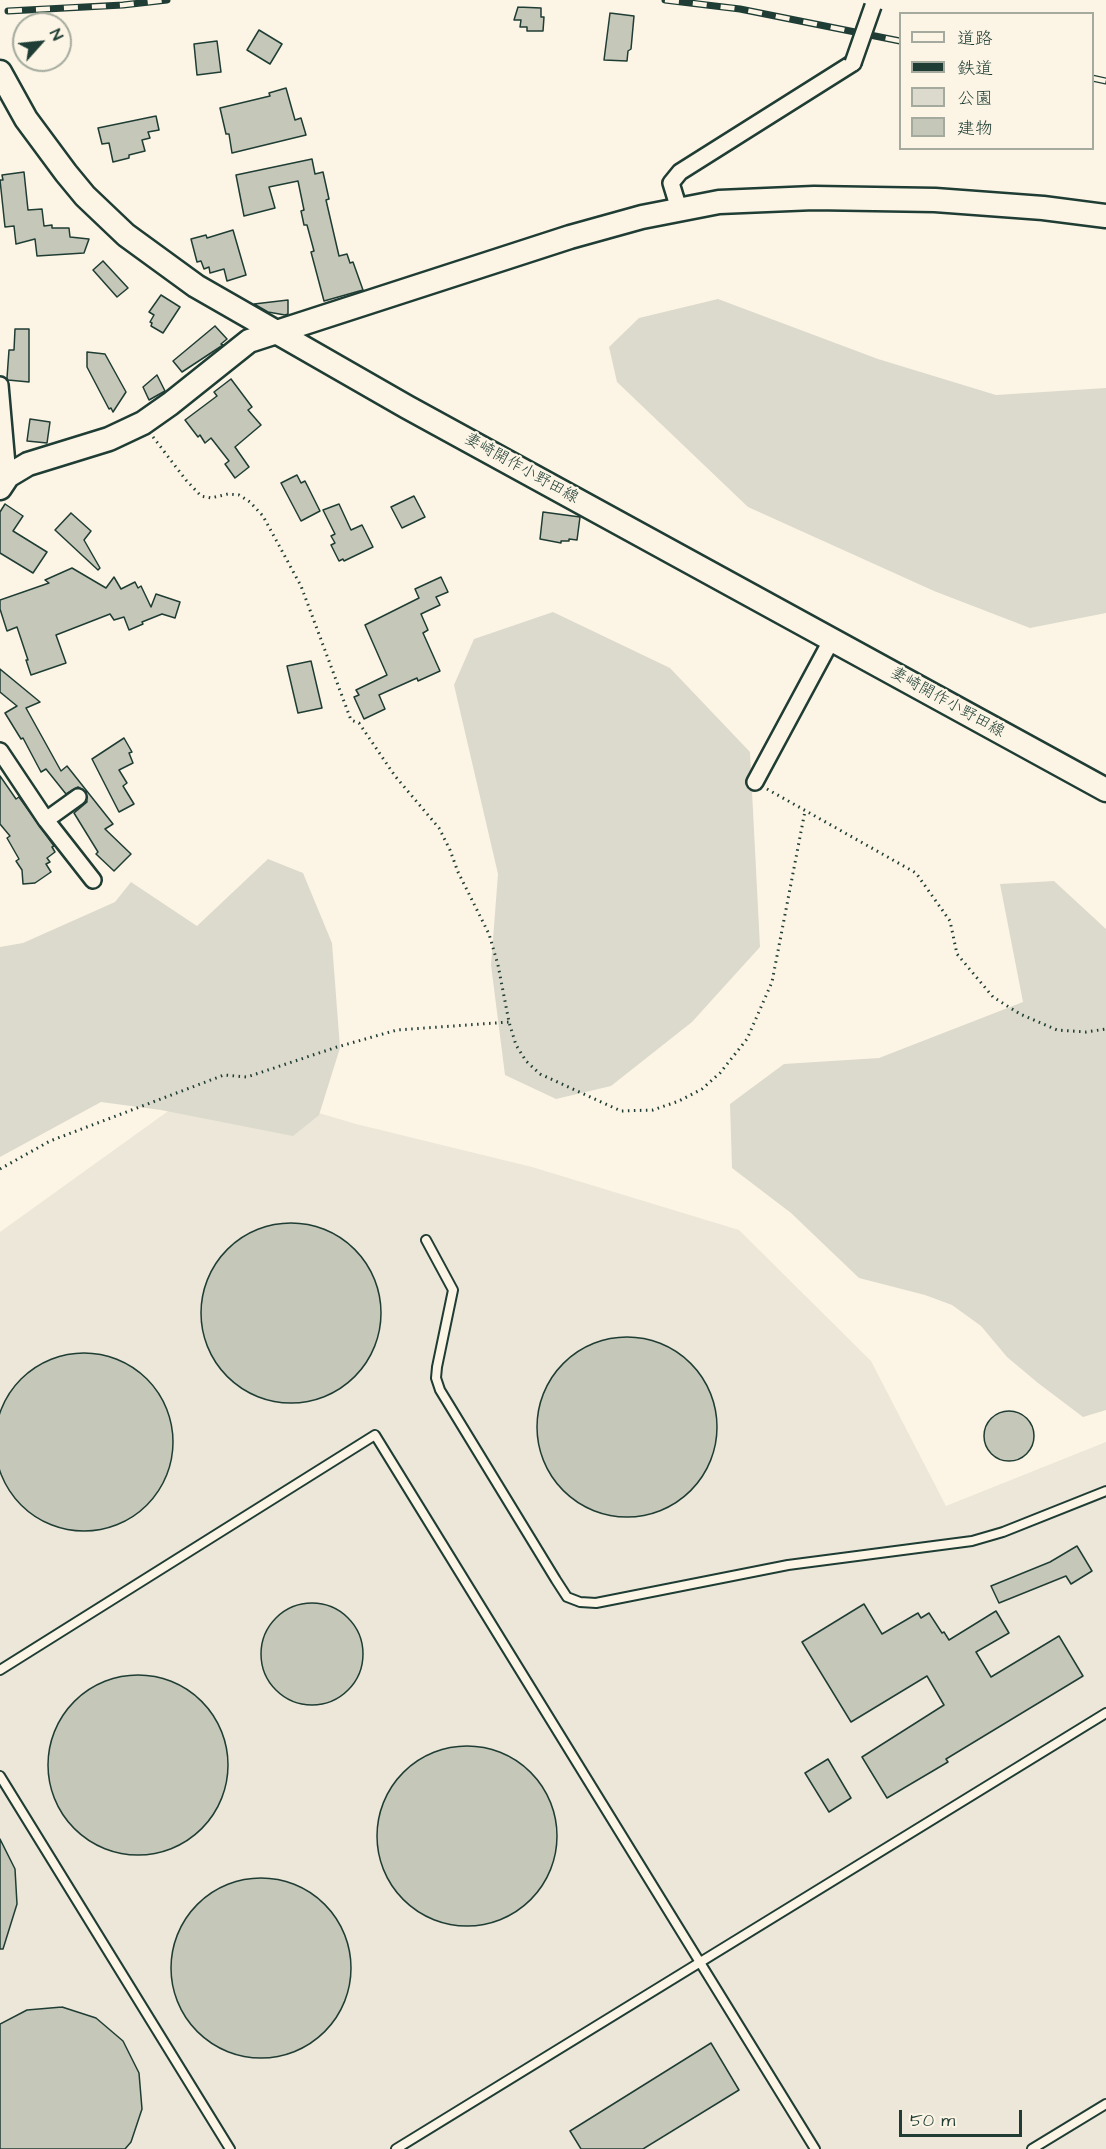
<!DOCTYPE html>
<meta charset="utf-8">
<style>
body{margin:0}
#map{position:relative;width:1106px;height:2149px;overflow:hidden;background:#fcf5e5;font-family:"Architects Daughter","Klee One",sans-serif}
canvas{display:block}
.legend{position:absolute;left:899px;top:12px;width:195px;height:138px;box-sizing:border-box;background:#fcf5e5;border:2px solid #a4ab9e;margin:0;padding:8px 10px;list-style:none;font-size:18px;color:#1f3d34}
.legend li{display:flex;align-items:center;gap:12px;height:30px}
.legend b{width:30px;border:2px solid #a4ab9e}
.north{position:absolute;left:12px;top:12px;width:60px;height:60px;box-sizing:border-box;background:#fcf5e5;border:2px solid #a4ab9e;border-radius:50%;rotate:63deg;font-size:16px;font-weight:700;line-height:24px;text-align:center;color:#1f3d34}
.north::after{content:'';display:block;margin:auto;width:21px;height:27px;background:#1f3d34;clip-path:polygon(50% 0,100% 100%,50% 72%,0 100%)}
.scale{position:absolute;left:899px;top:2110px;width:123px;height:27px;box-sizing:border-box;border:3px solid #1f3d34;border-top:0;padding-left:8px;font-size:18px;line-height:21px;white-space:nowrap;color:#1f3d34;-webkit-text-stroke:4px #fcf5e5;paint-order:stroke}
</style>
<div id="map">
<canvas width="1106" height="2149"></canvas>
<ul class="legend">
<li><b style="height:8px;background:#fcf5e5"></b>道路</li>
<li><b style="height:8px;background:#1f3d34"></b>鉄道</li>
<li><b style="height:16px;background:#dcdacc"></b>公園</li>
<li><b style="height:16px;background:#c5c7b9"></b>建物</li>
</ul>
<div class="north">N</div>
<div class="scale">50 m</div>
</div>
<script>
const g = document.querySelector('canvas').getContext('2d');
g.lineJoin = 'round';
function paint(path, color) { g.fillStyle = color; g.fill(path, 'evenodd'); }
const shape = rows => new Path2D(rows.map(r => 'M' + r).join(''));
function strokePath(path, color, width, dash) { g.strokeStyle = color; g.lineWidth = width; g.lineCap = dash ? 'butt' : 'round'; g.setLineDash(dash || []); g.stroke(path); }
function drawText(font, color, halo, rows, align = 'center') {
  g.font = font + ' "Architects Daughter","Klee One",sans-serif'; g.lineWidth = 4.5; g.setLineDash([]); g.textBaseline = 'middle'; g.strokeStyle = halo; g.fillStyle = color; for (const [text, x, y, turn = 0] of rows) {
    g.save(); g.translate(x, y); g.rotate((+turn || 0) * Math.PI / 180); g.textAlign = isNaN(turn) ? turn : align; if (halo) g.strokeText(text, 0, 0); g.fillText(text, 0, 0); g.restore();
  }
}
paint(shape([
 [210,1081,356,1124,532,1167,739,1230,871,1361,946,1506,1106,1442,1106,2149,0,2149,0,1232]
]), '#ece7d8');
paint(shape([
 [718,299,878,359,996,395,1106,388,1106,613,1030,628,934,591,748,507,617,382,609,347,639,318],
 [553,612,670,668,750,752,760,947,692,1022,611,1086,556,1099,505,1075,491,965,498,874,454,685,474,639],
 [268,859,303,873,332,943,340,1048,319,1115,293,1136,161,1110,101,1102,0,1157,0,947,23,943,115,902,131,882,197,926],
 [1054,881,1106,929,1106,1410,1083,1417,1038,1383,1007,1357,981,1326,952,1305,925,1295,859,1278,791,1213,732,1168,730,1104,784,1064,879,1058,1023,1002,1000,884]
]), '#dcdacc');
const building = shape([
 [518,7,541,8,541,17,544,17,543,31,527,31,527,27,520,27,521,20,514,20,518,7],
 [610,13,634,16,631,49,628,51,627,61,604,60,610,13],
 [259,30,282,44,270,64,247,50,259,30],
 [217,41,221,72,197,75,194,44,217,41],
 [286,88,295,120,301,118,306,135,232,153,229,134,226,134,220,108,270,96,269,93,286,88],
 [156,116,159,130,148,132,150,138,142,140,145,151,129,155,129,158,113,162,109,143,102,144,98,128,156,116],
 [312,159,315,174,323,172,329,199,326,200,339,256,347,254,350,263,353,262,363,290,324,301,311,252,314,251,307,225,304,225,301,211,304,210,298,181,269,187,275,208,244,216,236,175,312,159],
 [24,172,28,210,42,209,44,226,52,225,52,228,69,228,70,237,89,239,84,253,37,256,35,239,16,244,14,226,5,227,0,180,3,180,2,175,24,172],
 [233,230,246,275,227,281,224,269,210,273,209,267,204,269,201,261,197,262,191,239,206,235,207,238,233,230],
 [103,261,128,288,117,297,93,270,103,261],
 [161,295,180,307,163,333,151,326,152,323,150,322,154,315,149,312,161,295],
 [288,300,288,314,285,315,268,312,254,304,288,300],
 [215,326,227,339,221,344,223,345,182,372,173,361,215,326],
 [15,329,29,329,29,382,8,380,7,378,9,350,14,350,15,329],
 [87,352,105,354,126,392,113,412,111,408,109,409,87,367,87,352],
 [157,375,165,391,149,400,143,387,157,375],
 [231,379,252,407,248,410,261,425,235,447,249,467,235,478,225,464,229,461,211,438,205,443,200,435,198,437,185,420,217,396,214,392,231,379],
 [30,419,50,422,47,443,27,441,30,419],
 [297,475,301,483,305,481,320,511,301,521,281,483,297,475],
 [414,496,425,517,402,528,391,507,414,496],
 [5,504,23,516,13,531,47,552,33,573,0,553,0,512,5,504],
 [339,504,351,530,362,525,373,547,344,561,343,559,339,561,331,545,335,543,331,536,335,534,323,510,339,504],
 [543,512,580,517,577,540,569,539,569,541,561,541,561,543,540,539,543,512],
 [71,513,91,531,84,540,100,568,98,570,55,530,71,513],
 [72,568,106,588,114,577,121,589,135,582,138,588,141,586,151,607,156,594,180,602,175,618,162,614,142,622,143,624,129,630,124,617,114,620,110,614,56,635,66,663,31,675,26,660,28,660,17,627,7,631,0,609,0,600,49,583,45,580,72,568],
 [441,577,448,592,436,597,440,605,421,614,428,630,423,633,440,671,418,681,417,678,379,695,385,709,364,719,354,697,359,695,356,690,387,675,365,625,419,598,415,589,441,577],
 [311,661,322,708,298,713,287,666,311,661],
 [0,669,40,702,26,708,61,771,67,766,113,824,105,829,131,854,114,871,96,854,98,852,74,813,87,802,86,792,78,787,66,794,46,769,41,772,23,738,21,739,5,713,17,706,0,692,0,669],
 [124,738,132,752,129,753,133,763,119,770,127,783,123,786,134,804,119,812,92,759,124,738],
 [0,776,16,799,19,797,54,846,52,847,55,852,47,858,50,862,46,864,51,872,35,883,23,884,22,870,16,861,19,859,7,838,10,836,0,824,0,776],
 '201 1313a90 90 0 1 1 180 0a90 90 0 1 1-180 0Z',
 '537 1427a90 90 0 1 1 180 0a90 90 0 1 1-180 0Z',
 '-5 1442a89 89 0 1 1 178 0a89 89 0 1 1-178 0Z',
 '984 1436a25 25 0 1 1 50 0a25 25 0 1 1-50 0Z',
 [1077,1546,1092,1571,1071,1584,1066,1576,999,1603,991,1586,1050,1562,1077,1546],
 '261 1654a51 51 0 1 1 102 0a51 51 0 1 1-102 0Z',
 [864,1604,882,1634,918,1613,921,1618,929,1613,942,1633,944,1632,949,1640,996,1611,1009,1633,976,1652,991,1677,1059,1636,1083,1676,946,1759,948,1762,887,1798,862,1757,944,1705,927,1676,851,1722,802,1642,864,1604],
 '48 1765a90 90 0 1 1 180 0a90 90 0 1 1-180 0Z',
 '377 1836a90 90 0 1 1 180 0a90 90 0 1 1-180 0Z',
 [828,1759,851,1798,829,1812,805,1773,828,1759],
 [0,1839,15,1869,17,1904,3,1949,0,1949,0,1839],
 '171 1968a90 90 0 1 1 180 0a90 90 0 1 1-180 0Z',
 [62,2007,96,2018,123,2041,139,2073,142,2109,131,2142,125,2149,0,2149,0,2024,27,2010,62,2007],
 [711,2043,739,2090,643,2149,581,2149,570,2131,711,2043]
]);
paint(building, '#c5c7b9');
strokePath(building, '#1f3d34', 1.5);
const lane = shape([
 [426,1240,453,1290,437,1367,436,1378,440,1390,556,1580,567,1597,580,1602,596,1603,788,1565,972,1541,1003,1532,1106,1491],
 [0,1670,375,1435,815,2149],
 [0,1776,230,2149],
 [396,2149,1106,1713],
 [1032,2149,1106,2104]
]);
const street = shape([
 [679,209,671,183,680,172,853,63],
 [0,385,8,476],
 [0,751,46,820,93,880],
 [755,782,832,639],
 [46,820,78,797]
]);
const secondary = shape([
 [0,72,26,119,66,173,85,196,126,235,196,286,407,407,1106,790],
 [0,488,8,476,28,464,109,439,143,423,170,404,249,341,570,237,642,217,719,202,814,198,935,200,1043,208,1106,216]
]);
strokePath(lane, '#1f3d34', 12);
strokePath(street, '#1f3d34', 20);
strokePath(secondary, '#1f3d34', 27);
strokePath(shape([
 [153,437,186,480,201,496,211,498,228,494,239,495,250,502,263,516,301,586,351,720,359,723,395,776,439,828,450,850,458,872,489,934,498,965,509,1022,516,1045,526,1061,540,1074,621,1111,653,1110,679,1101,702,1089,720,1073,747,1039,772,982,805,811],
 [767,789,916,873,950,921,957,954,993,997,1020,1014,1057,1030,1086,1032,1106,1029],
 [0,1169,50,1141,224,1075,247,1077,337,1047,397,1030,509,1022]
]), '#1f3d34', 3, [1.5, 4.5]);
strokePath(lane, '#fcf5e5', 8);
strokePath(street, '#fcf5e5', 15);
strokePath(secondary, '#fcf5e5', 22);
const rail = shape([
 [665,0,740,9,900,41],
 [8,11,123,5,167,0],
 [1092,78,1106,81]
]);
strokePath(rail, '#1f3d34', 7);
strokePath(rail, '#fcf5e5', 4.5, [14]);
const streetBridge = shape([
 [853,63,873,6]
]);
strokePath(streetBridge, '#1f3d34', 20, []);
strokePath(streetBridge, '#fcf5e5', 15);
drawText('16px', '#1f3d34', '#fcf5e5', [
 ["妻崎開作小野田線",521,469,29],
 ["妻崎開作小野田線",947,703,29]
]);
</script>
